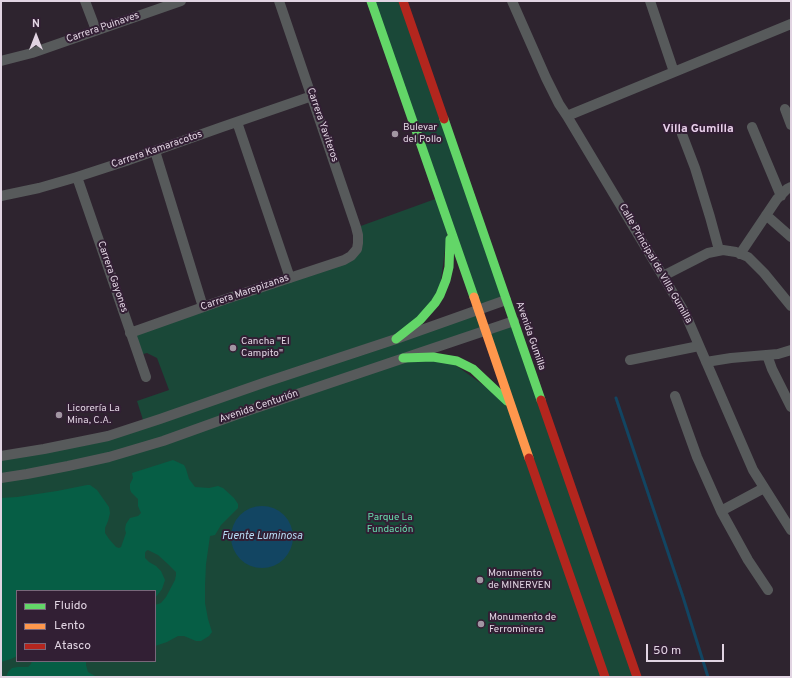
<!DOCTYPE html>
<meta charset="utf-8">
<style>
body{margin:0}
#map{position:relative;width:792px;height:678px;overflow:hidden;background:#2e242f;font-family:Overpass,sans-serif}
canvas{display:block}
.frame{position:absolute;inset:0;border:2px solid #e1d4e2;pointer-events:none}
.legend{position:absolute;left:16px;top:590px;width:140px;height:72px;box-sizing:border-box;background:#321f34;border:1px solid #78677a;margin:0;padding:5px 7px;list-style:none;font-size:12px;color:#e1d4e2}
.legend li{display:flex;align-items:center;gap:8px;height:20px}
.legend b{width:20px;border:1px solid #78677a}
.north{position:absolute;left:16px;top:16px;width:40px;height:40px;-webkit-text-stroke:3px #321f34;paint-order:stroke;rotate:0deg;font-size:11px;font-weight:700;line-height:16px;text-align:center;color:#e1d4e2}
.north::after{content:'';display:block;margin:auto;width:14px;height:18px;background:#e1d4e2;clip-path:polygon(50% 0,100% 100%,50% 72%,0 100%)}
.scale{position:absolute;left:646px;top:644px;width:78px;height:18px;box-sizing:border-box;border:2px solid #e1d4e2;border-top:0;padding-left:5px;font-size:12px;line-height:14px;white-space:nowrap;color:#e1d4e2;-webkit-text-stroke:3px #321f34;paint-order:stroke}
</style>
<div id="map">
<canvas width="792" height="678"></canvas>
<div class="frame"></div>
<ul class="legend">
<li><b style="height:5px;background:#63d668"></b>Fluido</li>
<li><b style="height:5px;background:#ff974d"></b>Lento</li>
<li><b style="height:5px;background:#b3261e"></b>Atasco</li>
</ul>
<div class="north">N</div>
<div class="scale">50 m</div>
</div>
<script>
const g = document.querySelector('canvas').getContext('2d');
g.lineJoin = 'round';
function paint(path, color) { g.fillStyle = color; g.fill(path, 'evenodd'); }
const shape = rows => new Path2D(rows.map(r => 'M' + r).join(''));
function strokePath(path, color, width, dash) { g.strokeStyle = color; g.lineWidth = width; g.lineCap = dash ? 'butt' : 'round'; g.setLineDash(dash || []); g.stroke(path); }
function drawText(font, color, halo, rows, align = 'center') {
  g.font = font + ' Overpass,sans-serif'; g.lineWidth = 4; g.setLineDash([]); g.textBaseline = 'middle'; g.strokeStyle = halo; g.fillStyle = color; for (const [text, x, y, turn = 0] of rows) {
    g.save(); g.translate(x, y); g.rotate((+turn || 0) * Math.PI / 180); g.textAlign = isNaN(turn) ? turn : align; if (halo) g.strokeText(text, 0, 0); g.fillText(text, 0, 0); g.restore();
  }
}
paint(shape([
 [373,1,402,1,505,300,479,309],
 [438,198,448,226,439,295,396,338,144,423,137,401,169,390,157,358,147,353,139,355,132,333,352,257,358,227],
 [478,310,485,330,405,357,447,359,511,405,605,677,1,677,1,456,77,443],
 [17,591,155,591,155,661,17,661],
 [513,322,636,677,607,677,487,331]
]), '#1a4838');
paint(shape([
 [173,460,184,465,186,469,189,479,195,487,209,488,218,486,223,488,234,498,238,504,238,508,221,525,215,535,210,536,206,564,205,585,205,603,208,619,212,632,209,636,201,641,196,641,184,636,178,636,167,642,155,646,155,605,161,603,166,597,175,580,176,575,176,572,169,565,158,555,148,550,146,551,145,553,145,558,149,562,156,566,161,571,165,580,162,589,159,593,155,598,155,591,17,591,17,656,11,659,1,662,1,498,17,497,57,491,87,485,90,485,97,490,109,507,110,513,108,521,105,528,105,533,109,539,116,547,119,548,121,547,126,533,125,529,126,524,130,518,138,516,141,513,138,506,138,499,131,492,130,489,130,484,133,478,132,473],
 [32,661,86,661,86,665,88,672,97,677,6,677,8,672,12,668,18,667,28,667,31,664]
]), '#065e45');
paint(shape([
 '231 537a31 31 0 1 1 62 0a31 31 0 1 1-62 0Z'
]), '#124562');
strokePath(shape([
 [616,398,683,597,708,677]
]), '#124562', 3);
strokePath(shape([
 [85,1,96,30],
 [512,1,546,78,559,104,567,116,685,313,753,470,791,530],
 [650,1,674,72],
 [1,61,32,53,181,1],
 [785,109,791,125],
 [567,116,791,24],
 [237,122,290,278],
 [752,127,781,196],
 [682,134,695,168,710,217,719,250],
 [155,151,203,307],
 [77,177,146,377],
 [1,196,39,188,77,177,126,161,222,127,312,96],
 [766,215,791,237],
 [740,254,777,199,787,189,791,187],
 [663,276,708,253,723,250,736,252,748,257,764,273,791,306],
 [130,333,226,299,344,260,351,256,357,249,358,243,358,235,356,227,279,1],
 [767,355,772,369,791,407],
 [630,360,699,346],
 [706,362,731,358,778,354,791,350],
 [675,396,697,457,721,511,748,560,768,590],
 [1,456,44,449,108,436,160,419,266,382,396,339,506,300],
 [1,478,27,474,68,466,109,457,163,441,241,413,514,321],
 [721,511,764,488]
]), '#575a5b', 10);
strokePath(shape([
 [371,1,474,297],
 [444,119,541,400],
 [396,339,420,320,435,303,440,295,446,280,449,267,450,239],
 [403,358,433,357,457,361,473,369,507,401]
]), '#63d668', 9);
strokePath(shape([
 [474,297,529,458]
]), '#ff974d', 9);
strokePath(shape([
 [403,1,444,119],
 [541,400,637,677],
 [529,458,605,677]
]), '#b3261e', 9);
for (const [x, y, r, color] of [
 [395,134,4,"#a296a3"],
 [233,348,4,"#a296a3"],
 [59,415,4,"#a296a3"],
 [480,580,4,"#a296a3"],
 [481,624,4,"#a296a3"]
]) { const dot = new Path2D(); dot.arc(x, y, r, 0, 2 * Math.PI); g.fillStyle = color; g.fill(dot); strokePath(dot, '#321f34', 1.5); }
drawText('10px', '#e1d4e2', '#321f34', [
 ["Carrera Puinaves",103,28,-19],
 ["Carrera Yaviteros",322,125,71],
 ["Carrera Kamaracotos",157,150,-19],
 ["Calle Principal de Villa Gumilla",655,264,60],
 ["Carrera Gayones",112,277,71],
 ["Carrera Marepizanas",245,293,-19],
 ["Avenida Gumilla",530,336,71],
 ["Avenida Centurión",259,407,-19]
]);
drawText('10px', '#e1d4e2', '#321f34', [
 ["Bulevar",403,128],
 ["del Pollo",403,140],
 ["Cancha \"El",241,342],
 ["Campito\"",241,354],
 ["Licorería La",67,409],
 ["Mina, C.A.",67,421],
 ["Monumento",488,574],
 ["de MINERVEN",488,586],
 ["Monumento de",489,618],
 ["Ferrominera",489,630]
], 'left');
drawText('10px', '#68dcad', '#321f34', [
 ["Parque La",390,518],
 ["Fundación",390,530]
]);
drawText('italic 11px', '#b6d9f2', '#321f34', [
 ["Fuente Luminosa",262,537]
]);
drawText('bold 12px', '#e8cfea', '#321f34', [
 ["Villa Gumilla",698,130]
]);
</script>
